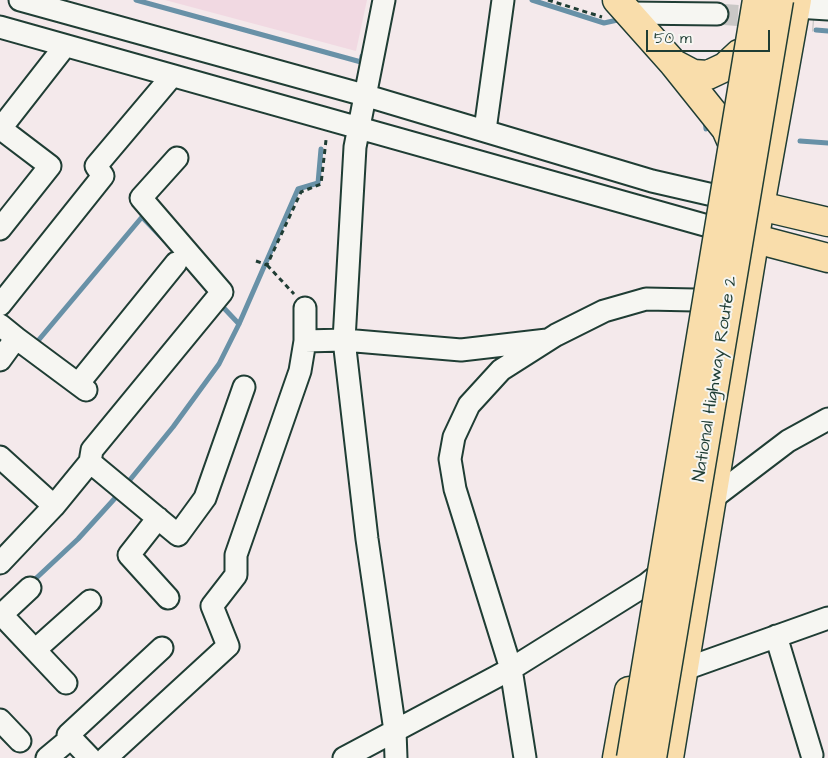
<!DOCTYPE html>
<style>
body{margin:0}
#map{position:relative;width:828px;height:758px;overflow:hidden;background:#f4e9eb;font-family:"Architects Daughter",sans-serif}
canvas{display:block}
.scale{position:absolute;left:646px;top:30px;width:124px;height:22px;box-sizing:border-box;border:2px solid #1f3d34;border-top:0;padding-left:6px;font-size:15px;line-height:18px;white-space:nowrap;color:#1f3d34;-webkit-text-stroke:4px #f6f6f2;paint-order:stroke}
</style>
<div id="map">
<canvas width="828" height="758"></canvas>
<div class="scale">50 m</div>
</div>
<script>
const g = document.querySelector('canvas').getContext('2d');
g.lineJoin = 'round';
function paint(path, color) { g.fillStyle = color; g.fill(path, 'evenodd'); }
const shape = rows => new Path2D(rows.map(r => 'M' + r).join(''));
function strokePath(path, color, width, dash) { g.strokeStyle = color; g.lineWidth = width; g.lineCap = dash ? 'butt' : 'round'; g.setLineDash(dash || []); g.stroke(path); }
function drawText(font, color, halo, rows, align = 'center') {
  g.font = font + ' "Architects Daughter",sans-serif'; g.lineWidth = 4; g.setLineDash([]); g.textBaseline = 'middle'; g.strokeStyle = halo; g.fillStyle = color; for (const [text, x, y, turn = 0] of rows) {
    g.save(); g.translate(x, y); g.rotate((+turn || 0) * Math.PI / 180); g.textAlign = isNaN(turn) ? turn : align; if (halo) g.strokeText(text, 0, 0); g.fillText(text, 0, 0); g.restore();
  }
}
paint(shape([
 [165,0,367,0,356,51]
]), '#f1d9e2');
strokePath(shape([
 [136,0,361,62,362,56],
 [532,0,604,23,622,19],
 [816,30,828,31],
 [705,120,706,129],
 [800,141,828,143],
 [221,305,239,324],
 [33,339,37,342,142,217,165,241],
 [129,481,173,427,219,364,239,324,298,189,318,183,321,149],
 [31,583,78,539,117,496]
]), '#6891a7', 5);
strokePath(shape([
 [717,14,814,21]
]), '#c9c7c6', 21, [21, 11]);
const minor = shape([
 [20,0,364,95,652,181,739,201],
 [384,0,355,147,344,340,367,539,395,731,396,758],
 [796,7,828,9],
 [629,13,717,14],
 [0,27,708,226],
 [0,128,50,166,0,229],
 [1,128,65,46],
 [485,130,503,0],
 [0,305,103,176,96,166,172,76],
 [0,325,16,338,0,360],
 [16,338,86,390],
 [305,341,305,308],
 [78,384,176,263],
 [0,457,54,506],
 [90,462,178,535,205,498,244,387],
 [713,498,788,441,828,419],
 [158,518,129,555,168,598],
 [0,563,54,506,90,462,92,450,222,292,141,198,177,158],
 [0,613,66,683],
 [0,616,30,588],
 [776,636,812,755],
 [35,650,90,601],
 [685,669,828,618],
 [0,720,20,741],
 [47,758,71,738],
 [90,758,68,735,162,648],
 [106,758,228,646,212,606,236,575,236,555,300,371,305,341,344,340,461,350,547,340],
 [344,758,511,669,647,584,667,568],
 [525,758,511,669,455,489,450,459,454,437,469,405,501,370,556,335,604,311,646,299,695,300]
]);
const major = shape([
 [617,0,674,64,726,129,760,206,828,222],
 [674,64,693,74,708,75,725,67,739,54],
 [733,233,828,258]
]);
const highway = shape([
 [617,758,629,691],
 [669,758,760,206,797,0]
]);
strokePath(minor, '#1f3d34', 25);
strokePath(major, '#1f3d34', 31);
strokePath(highway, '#1f3d34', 31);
strokePath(shape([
 [548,0,602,17],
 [256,261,267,265,301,192,321,184,326,140],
 [267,265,294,294]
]), '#1f3d34', 3, [5, 4]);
strokePath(minor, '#f6f6f2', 21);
strokePath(major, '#f9ddab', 28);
strokePath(highway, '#f9ddab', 28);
const highwayBridge = shape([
 [631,758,757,0],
 [652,758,779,0]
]);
strokePath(highwayBridge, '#1f3d34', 31, []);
strokePath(highwayBridge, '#f9ddab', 28);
drawText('18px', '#1f3d34', '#f6f6f2', [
 ["National Highway Route 2",716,379,-81]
]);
</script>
